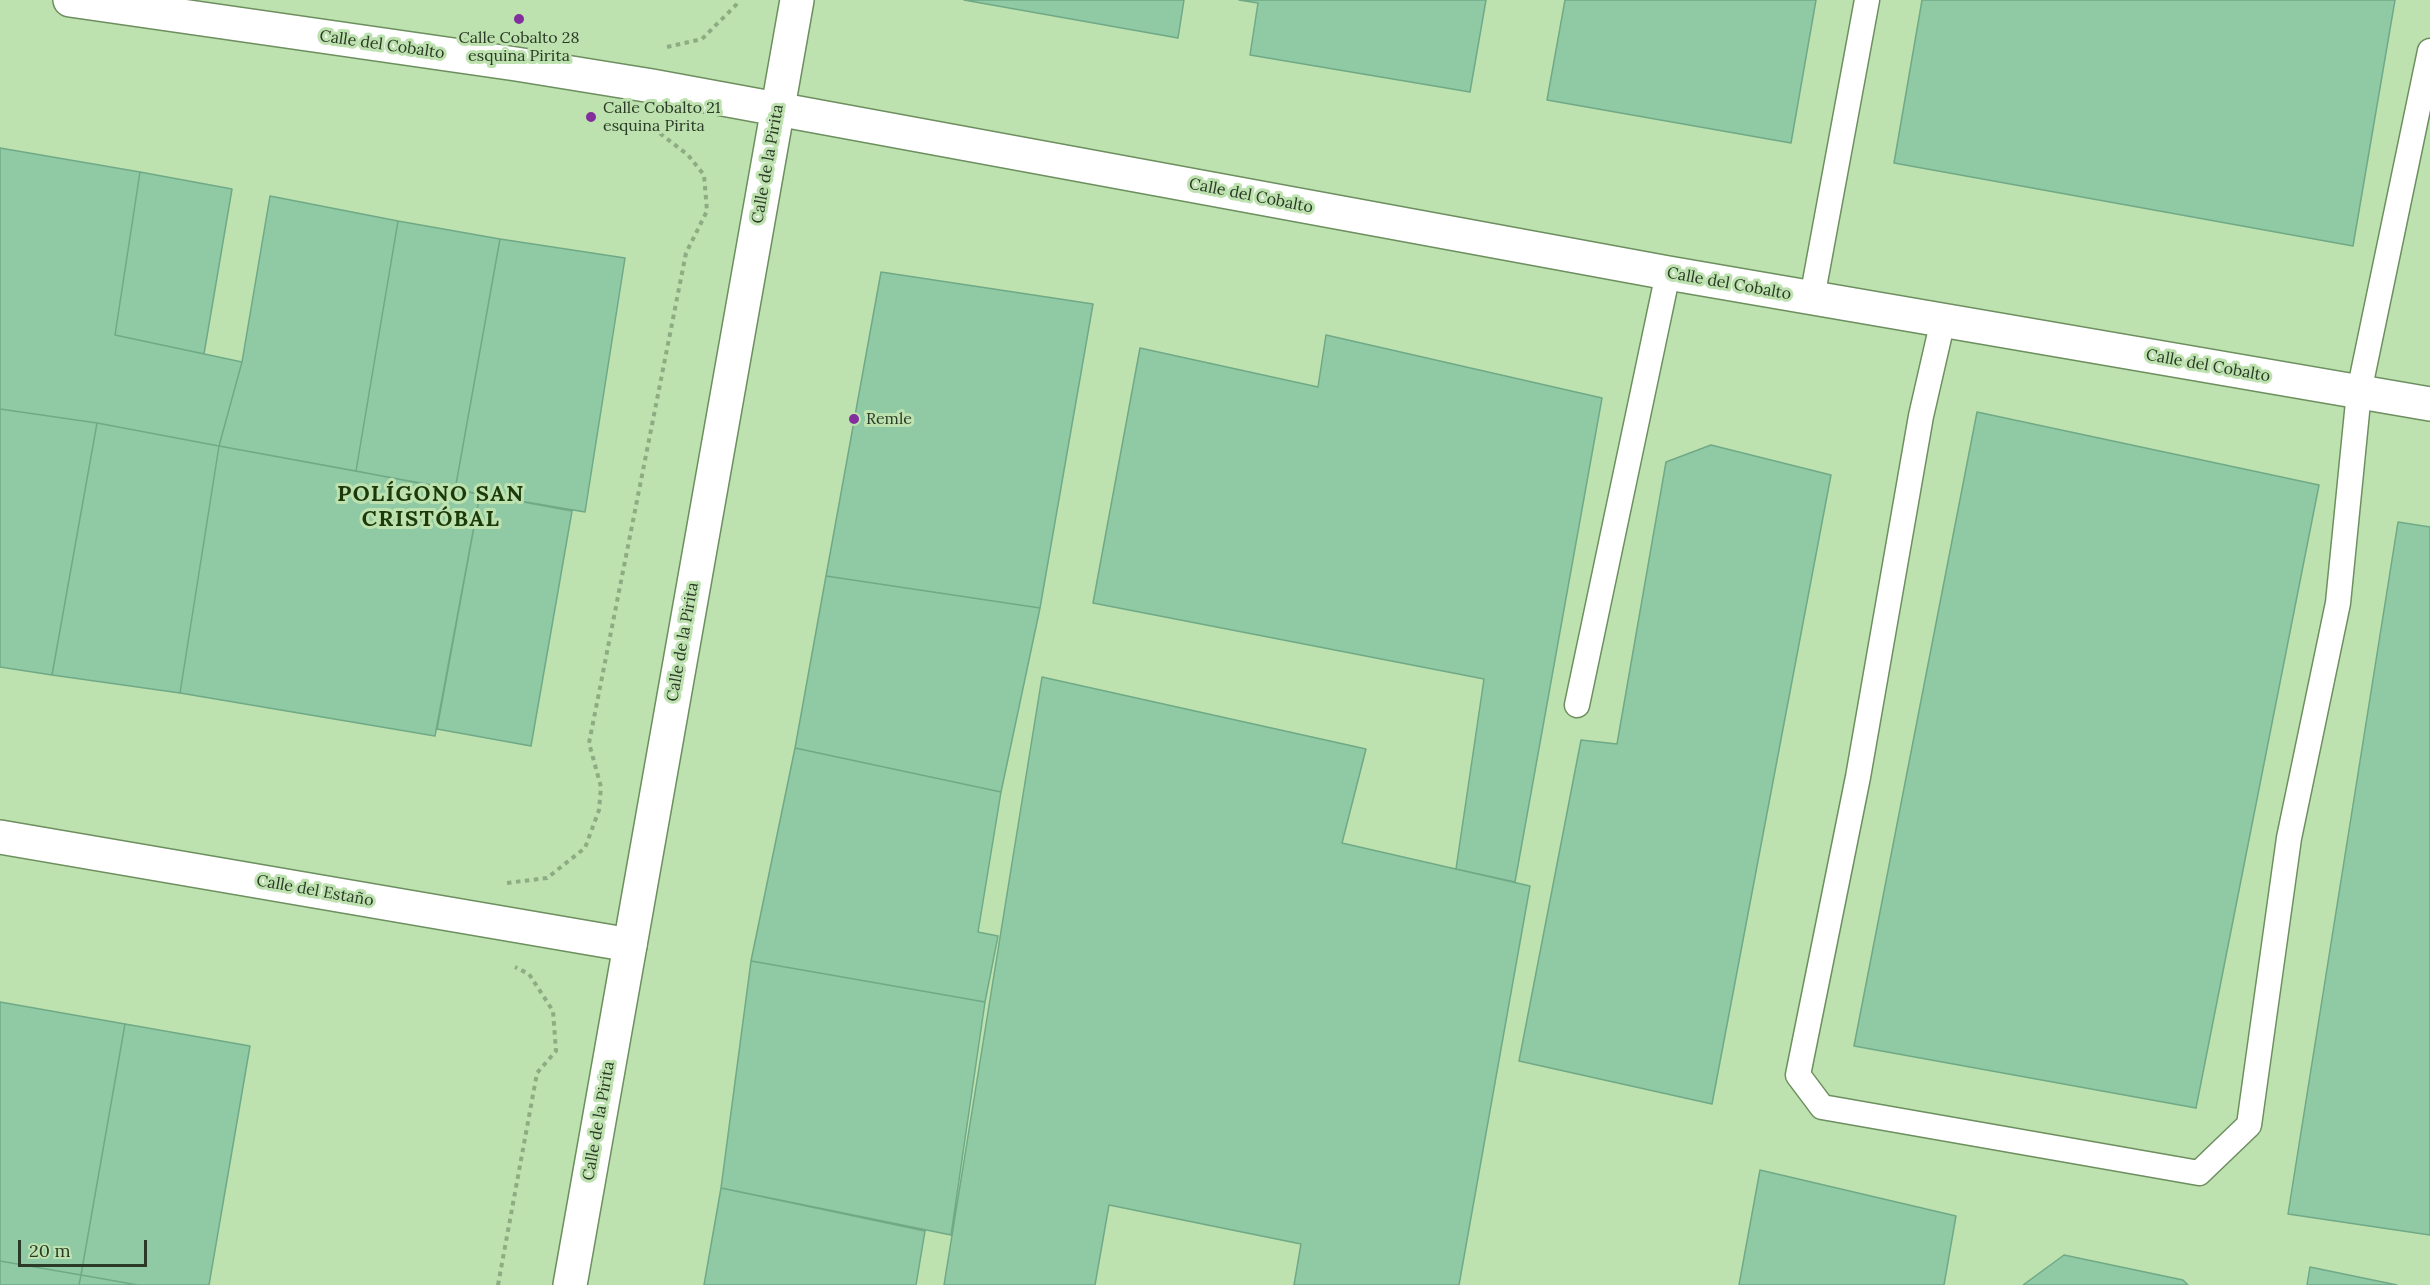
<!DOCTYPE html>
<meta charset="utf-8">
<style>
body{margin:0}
#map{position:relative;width:2430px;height:1285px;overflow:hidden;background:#bde2af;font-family:Lora,serif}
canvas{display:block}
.scale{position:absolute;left:18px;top:1240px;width:129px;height:27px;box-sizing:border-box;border:3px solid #2b3a26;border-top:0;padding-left:8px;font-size:18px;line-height:21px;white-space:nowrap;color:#2b3a26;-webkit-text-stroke:4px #bde2af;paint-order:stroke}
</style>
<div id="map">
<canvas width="2430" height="1285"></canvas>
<div class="scale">20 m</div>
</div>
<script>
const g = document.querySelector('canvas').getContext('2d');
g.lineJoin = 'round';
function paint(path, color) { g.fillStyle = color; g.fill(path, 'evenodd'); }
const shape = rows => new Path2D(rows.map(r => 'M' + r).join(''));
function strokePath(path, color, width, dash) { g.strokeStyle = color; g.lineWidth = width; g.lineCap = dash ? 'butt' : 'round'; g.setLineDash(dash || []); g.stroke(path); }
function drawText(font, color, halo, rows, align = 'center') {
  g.font = font + ' Lora,serif'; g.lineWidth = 6; g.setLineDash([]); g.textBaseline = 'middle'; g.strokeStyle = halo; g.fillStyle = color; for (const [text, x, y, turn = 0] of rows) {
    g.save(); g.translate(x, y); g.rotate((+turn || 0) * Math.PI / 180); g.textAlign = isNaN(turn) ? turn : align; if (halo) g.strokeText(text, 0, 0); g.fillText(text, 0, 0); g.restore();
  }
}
const building = shape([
 [964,0,1184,0,1178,38,964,0],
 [1239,0,1486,0,1470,92,1250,55,1258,3,1239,0],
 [1565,0,1816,0,1791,143,1547,100,1565,0],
 [1922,0,2395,0,2353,246,1894,163,1922,0],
 [0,148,140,172,115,335,242,362,219,446,97,423,0,409,0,148],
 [140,172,232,189,204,354,115,335,140,172],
 [270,196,398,221,356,471,219,446,242,362,270,196],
 [398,221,500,239,455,490,356,471,398,221],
 [500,239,625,258,585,512,455,490,500,239],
 [881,272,1093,304,1040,608,826,576,881,272],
 [1326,335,1602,398,1515,882,1456,869,1484,679,1093,603,1140,348,1318,387,1326,335],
 [0,409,97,423,52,675,0,667,0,409],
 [1977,412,2319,485,2196,1108,1854,1046,1977,412],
 [97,423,219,446,180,693,52,675,97,423],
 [1711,445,1831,475,1712,1104,1519,1061,1581,740,1617,744,1666,462,1711,445],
 [219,446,480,494,435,736,180,693,219,446],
 [480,494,572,511,531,746,437,729,480,494],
 [2398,522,2430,527,2430,1235,2288,1214,2398,522],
 [826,576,1040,608,1001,792,795,748,826,576],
 [1042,677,1366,749,1342,843,1530,886,1459,1285,1294,1285,1301,1244,1109,1205,1095,1285,944,1285,1042,677],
 [795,748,1001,792,978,932,998,936,985,1002,751,961,795,748],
 [751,961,985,1002,951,1235,721,1188,751,961],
 [0,1002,125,1024,81,1275,0,1261,0,1002],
 [125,1024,250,1046,209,1285,138,1285,81,1275,125,1024],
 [1760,1170,1956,1216,1944,1285,1739,1285,1760,1170],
 [721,1188,925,1231,916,1285,704,1285,721,1188],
 [2064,1255,2183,1280,2188,1285,2023,1285,2064,1255],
 [0,1261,81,1275,79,1285,0,1285,0,1261],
 [2310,1267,2397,1285,2307,1285,2310,1267],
 [81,1275,138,1285,79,1285,81,1275]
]);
paint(building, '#8fcaa5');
strokePath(building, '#70a986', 1.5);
const service = shape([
 [1812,298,1867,0],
 [1943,320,1921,416,1858,777,1798,1075,1822,1107,2199,1173,2249,1125,2289,838,2338,603,2359,392,2430,51],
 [1577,705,1668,273]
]);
const minor = shape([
 [70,0,516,64,652,86,1668,273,2430,404],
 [0,837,630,945]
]);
const tertiary = shape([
 [570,1285,797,0]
]);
strokePath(service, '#6d8f5f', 27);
strokePath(minor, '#6d8f5f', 36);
strokePath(tertiary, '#6d8f5f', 36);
strokePath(shape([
 [667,47,702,39,736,5,738,0],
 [507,883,547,878,585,848,599,810,601,787,589,743,686,253,707,211,704,175,688,155,653,128],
 [498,1285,537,1073,556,1051,553,1011,529,974,515,967]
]), '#8eac83', 4, [4.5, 4.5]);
strokePath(service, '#fff', 24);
strokePath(minor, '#fff', 33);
strokePath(tertiary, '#fff', 33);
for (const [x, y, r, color] of [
 [519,19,6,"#822e9c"],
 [591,117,6,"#822e9c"],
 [854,419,6,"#822e9c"]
]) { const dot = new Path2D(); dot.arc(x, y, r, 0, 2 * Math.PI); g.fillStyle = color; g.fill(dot); strokePath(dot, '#bde2af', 2); }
drawText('16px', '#2b3a26', '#bde2af', [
 ["Calle Cobalto 28",519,38,"center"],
 ["esquina Pirita",519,56,"center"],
 ["Calle Cobalto 21",603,108],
 ["esquina Pirita",603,126],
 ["Remle",866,419]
], 'left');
drawText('16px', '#2b3a26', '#bde2af', [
 ["Calle del Cobalto",382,45,8],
 ["Calle de la Pirita",768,164,-80],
 ["Calle del Cobalto",1251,196,11],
 ["Calle del Cobalto",1729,284,10],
 ["Calle del Cobalto",2208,366,10],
 ["Calle de la Pirita",683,642,-80],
 ["Calle del Estaño",315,891,10],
 ["Calle de la Pirita",599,1121,-80]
]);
g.letterSpacing = '1.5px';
drawText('bold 22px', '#1b390b', '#bde2af', [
 ["POLÍGONO SAN",431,495],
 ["CRISTÓBAL",431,520]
]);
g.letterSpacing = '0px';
</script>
